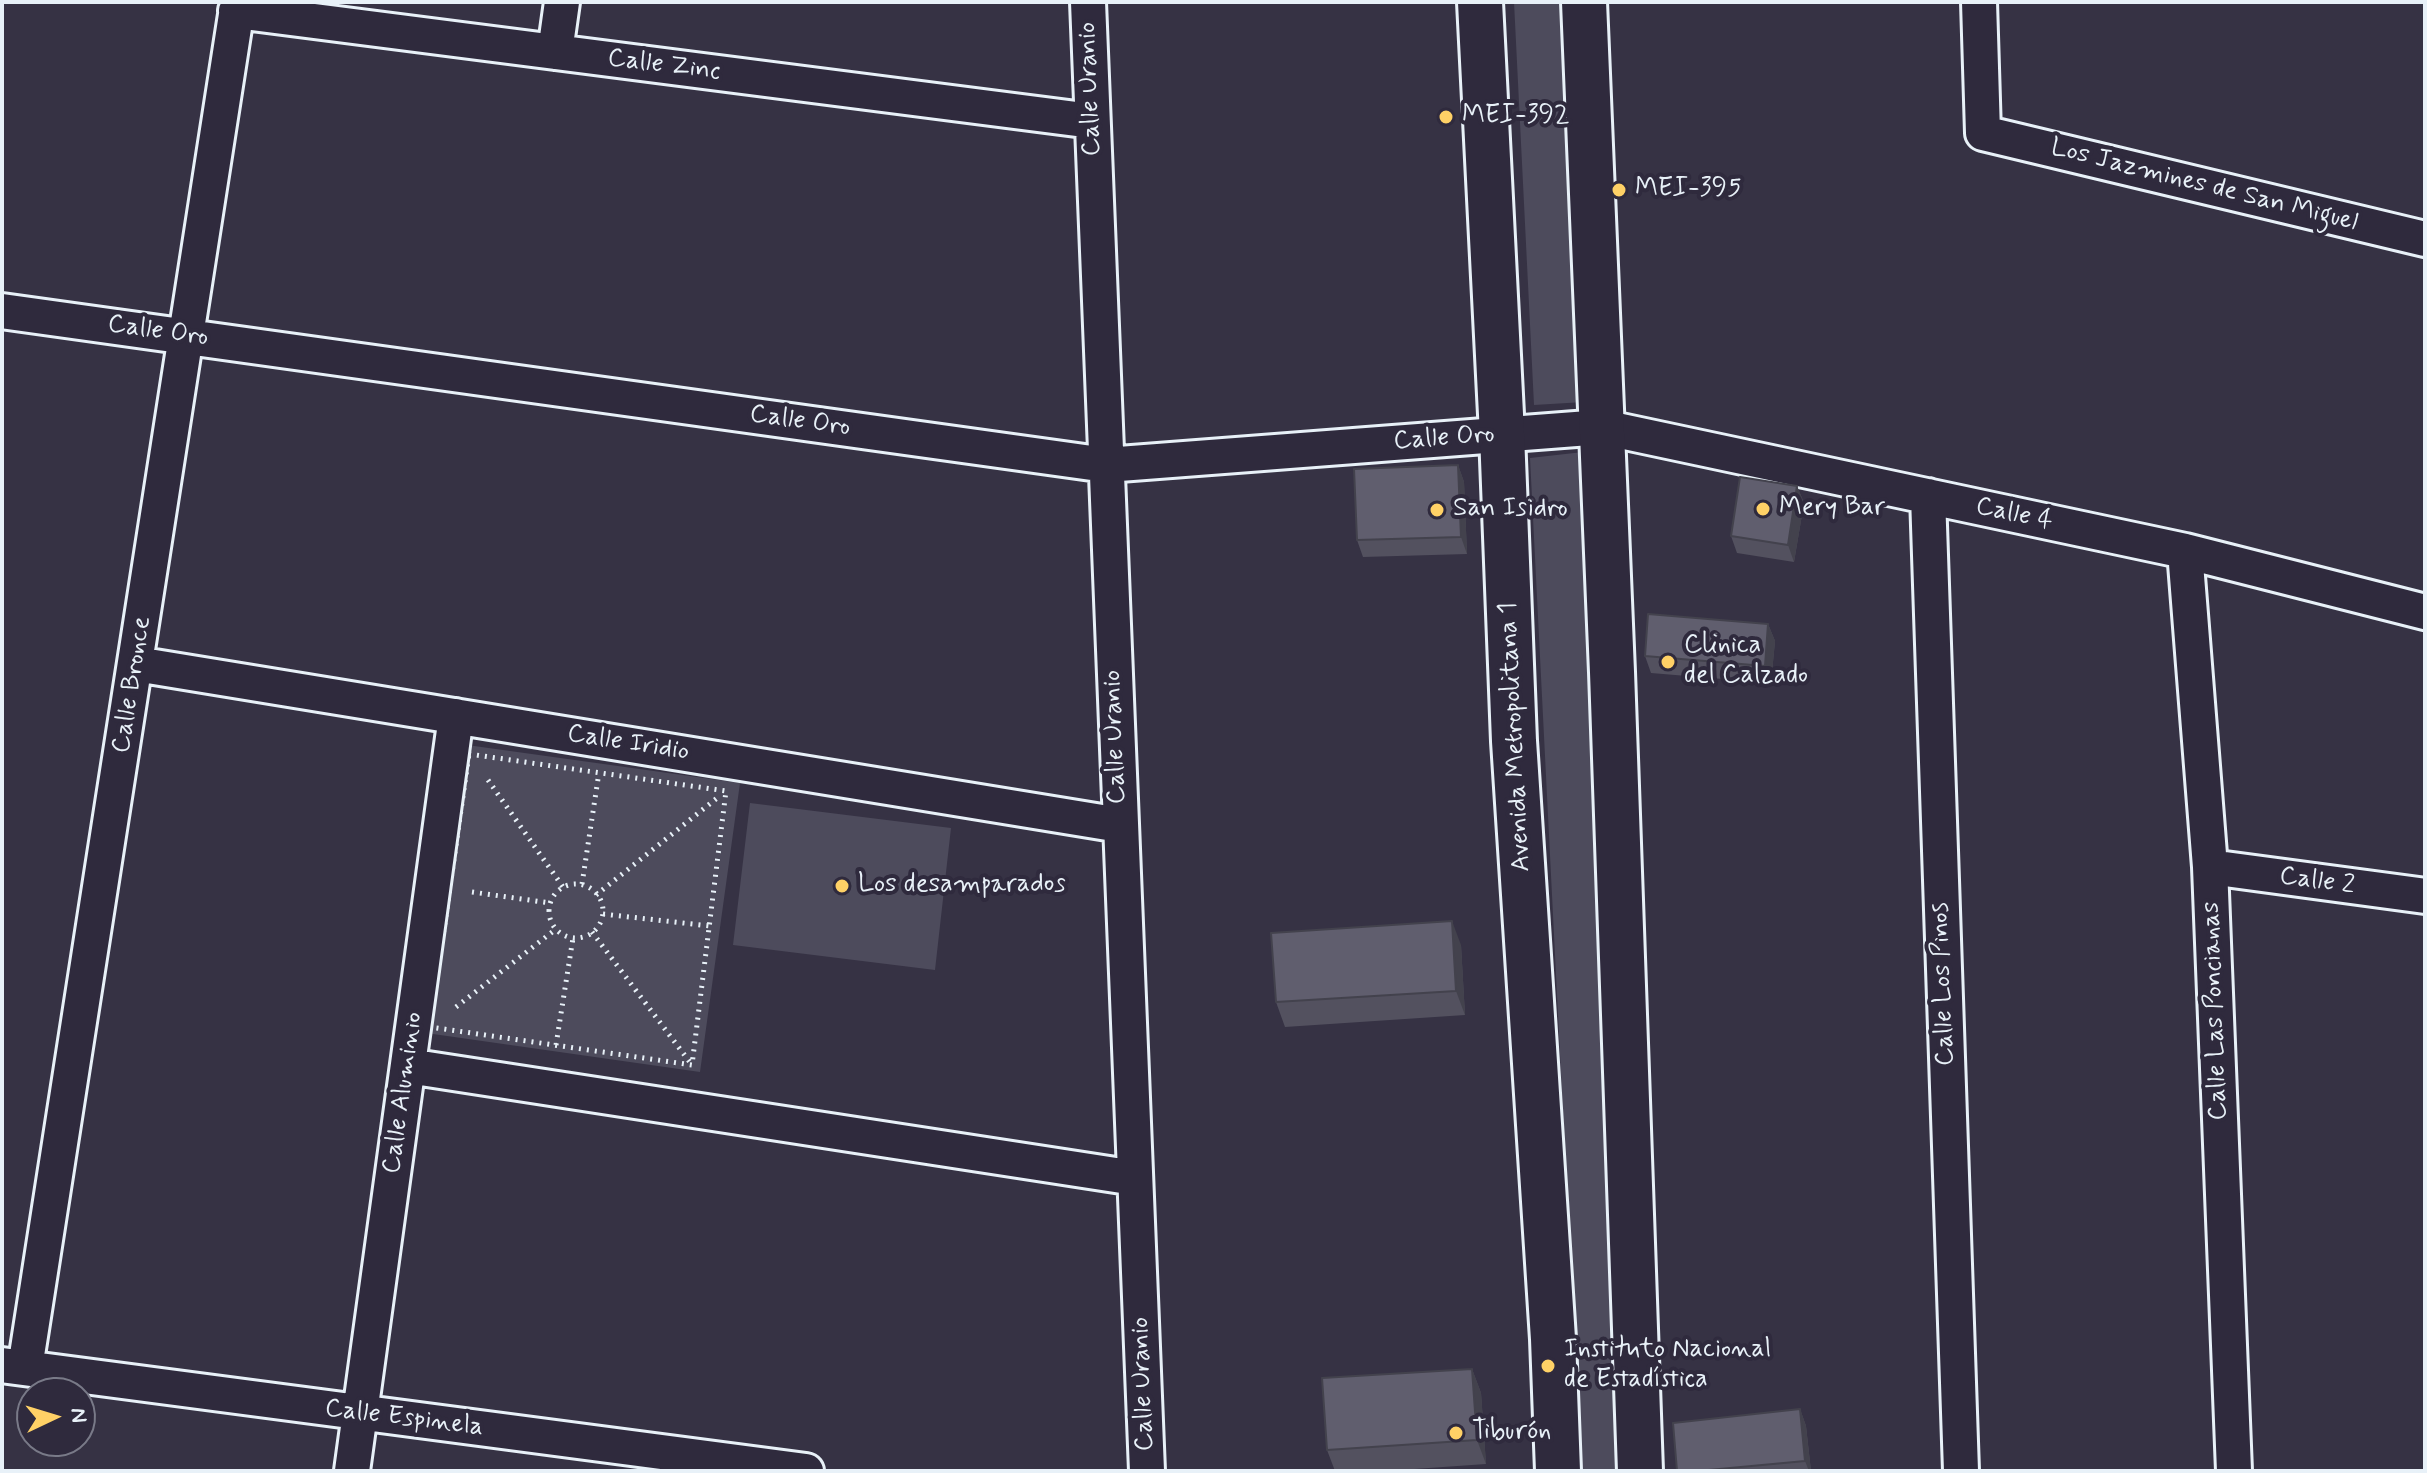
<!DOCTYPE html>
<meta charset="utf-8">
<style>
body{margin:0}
#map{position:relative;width:2427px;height:1473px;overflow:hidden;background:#363244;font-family:Mynerve,sans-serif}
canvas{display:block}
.frame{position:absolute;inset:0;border:4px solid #e8f1f8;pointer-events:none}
.north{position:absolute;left:16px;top:1377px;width:80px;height:80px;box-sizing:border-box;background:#2f2a3d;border:2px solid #797a88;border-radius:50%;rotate:86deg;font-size:22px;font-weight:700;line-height:32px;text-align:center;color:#e8f1f8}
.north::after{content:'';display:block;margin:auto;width:28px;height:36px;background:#ffd166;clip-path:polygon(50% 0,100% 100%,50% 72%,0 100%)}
</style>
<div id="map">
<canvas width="2427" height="1473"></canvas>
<div class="frame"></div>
<div class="north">N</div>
</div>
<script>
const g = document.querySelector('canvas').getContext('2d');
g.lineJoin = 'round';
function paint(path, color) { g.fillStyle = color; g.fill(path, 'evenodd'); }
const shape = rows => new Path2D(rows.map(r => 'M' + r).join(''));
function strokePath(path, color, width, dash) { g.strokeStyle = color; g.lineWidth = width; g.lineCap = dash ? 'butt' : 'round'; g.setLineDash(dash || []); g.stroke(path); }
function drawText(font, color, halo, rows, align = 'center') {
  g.font = font + ' Mynerve,sans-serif'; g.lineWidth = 8; g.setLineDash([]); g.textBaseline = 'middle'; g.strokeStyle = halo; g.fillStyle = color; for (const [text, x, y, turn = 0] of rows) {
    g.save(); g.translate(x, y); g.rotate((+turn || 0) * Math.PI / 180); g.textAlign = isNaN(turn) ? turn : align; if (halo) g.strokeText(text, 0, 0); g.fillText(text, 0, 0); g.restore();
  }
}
paint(shape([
 [1514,2,1567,2,1584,402,1534,405],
 [1583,452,1617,1471,1581,1471,1530,458],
 [467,745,740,783,700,1072,426,1033],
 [750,803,951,828,935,970,733,945]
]), '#4d4b5c');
const street = shape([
 [1088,2,1147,1471],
 [1979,2,1983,133,2425,239],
 [236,11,1092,121],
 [555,52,562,2],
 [2,311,1106,465,1602,427,2185,551,2425,612],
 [1928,496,1961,1471],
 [2185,551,2210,867,2234,1471],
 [136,664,1120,825],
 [2210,867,2425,896],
 [408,1066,1135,1178],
 [2,1365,806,1471],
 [25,1368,238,2],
 [352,1471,456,716]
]);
const secondary = shape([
 [1480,2,1502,434,1514,741,1553,1339,1558,1471],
 [1584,2,1612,672,1640,1471]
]);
strokePath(street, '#e8f1f8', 40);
strokePath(secondary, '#e8f1f8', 50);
strokePath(shape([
 [469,754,726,791,692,1065,430,1027,469,754],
 [488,780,563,887],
 [582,884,598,779],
 '549 911a27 27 0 1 1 54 0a27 27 0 1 1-54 0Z',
 [472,892,550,903],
 [596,895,717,798],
 [603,914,710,926],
 [592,932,692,1065],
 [456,1007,556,929],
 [556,1045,573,938]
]), '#e8f1f8', 5, [2, 6]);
strokePath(street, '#2f2a3d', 34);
strokePath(secondary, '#2f2a3d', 44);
paint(shape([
 [1458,465,1464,482,1467,554,1363,557,1357,540],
 [1797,486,1804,503,1794,562,1737,553,1731,536],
 [1768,624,1775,641,1771,683,1651,673,1645,656],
 [1461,945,1465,1015,1285,1027,1276,1002],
 [1472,1369,1481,1393,1486,1464,1386,1471,1335,1471,1327,1450],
 [1800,1409,1806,1426,1811,1471,1677,1471]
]), '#53515f');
paint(shape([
 [1458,465,1464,482,1467,554,1461,537],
 [1797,486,1804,503,1794,562,1788,545],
 [1768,624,1775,641,1771,683,1765,666],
 [1452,921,1461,945,1465,1015,1456,991],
 [1472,1369,1481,1393,1486,1464,1477,1440],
 [1800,1409,1806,1426,1811,1471,1809,1471,1805,1461]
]), '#43424d');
const building = shape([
 [1458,465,1461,537,1357,540,1354,469,1458,465],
 [1740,477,1797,486,1788,545,1731,536,1740,477],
 [1648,614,1768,624,1765,666,1645,656,1648,614],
 [1452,921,1456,991,1276,1002,1271,933,1452,921],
 [1472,1369,1477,1440,1327,1450,1322,1378,1472,1369],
 [1800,1409,1805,1461,1698,1471,1677,1471,1673,1423,1800,1409]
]);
paint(building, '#605e6e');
strokePath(building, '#43424d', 2);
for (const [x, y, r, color] of [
 [1446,117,8,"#ffd166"],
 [1619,190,8,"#ffd166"],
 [1763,509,8,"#ffd166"],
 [1437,510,8,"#ffd166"],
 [1668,662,8,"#ffd166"],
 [842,886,8,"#ffd166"],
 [1548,1366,8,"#ffd166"],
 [1456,1433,8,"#ffd166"]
]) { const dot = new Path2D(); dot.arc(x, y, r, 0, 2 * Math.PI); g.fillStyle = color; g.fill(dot); strokePath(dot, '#2f2a3d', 3); }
drawText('26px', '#e8f1f8', '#2f2a3d', [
 ["Calle Zinc",664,66,7],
 ["Calle Uranio",1091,89,-92],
 ["Los Jazmines de San Miguel",2204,186,14],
 ["Calle Oro",158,332,8],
 ["Calle Oro",800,422,8],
 ["Calle Oro",1444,439,-4],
 ["Calle 4",2014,515,12],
 ["Calle Bronce",133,685,-81],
 ["Calle Uranio",1116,737,-92],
 ["Avenida Metropolitana 1",1516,737,-93],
 ["Calle Iridio",628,744,9],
 ["Calle 2",2317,882,8],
 ["Calle Los Pinos",1944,984,-92],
 ["Calle Las Poncianas",2216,1011,-92],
 ["Calle Aluminio",404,1093,-82],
 ["Calle Uranio",1144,1384,-92],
 ["Calle Espinela",404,1419,7]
]);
drawText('26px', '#e8f1f8', '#2f2a3d', [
 ["MEI-392",1462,117],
 ["MEI-395",1635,190],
 ["Mery Bar",1779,509],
 ["San Isidro",1453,510],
 ["Clinica",1684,647],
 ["del Calzado",1684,677],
 ["Los desamparados",858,886],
 ["Instituto Nacional",1564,1351],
 ["de Estadística",1564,1381],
 ["Tiburón",1472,1433]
], 'left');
</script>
